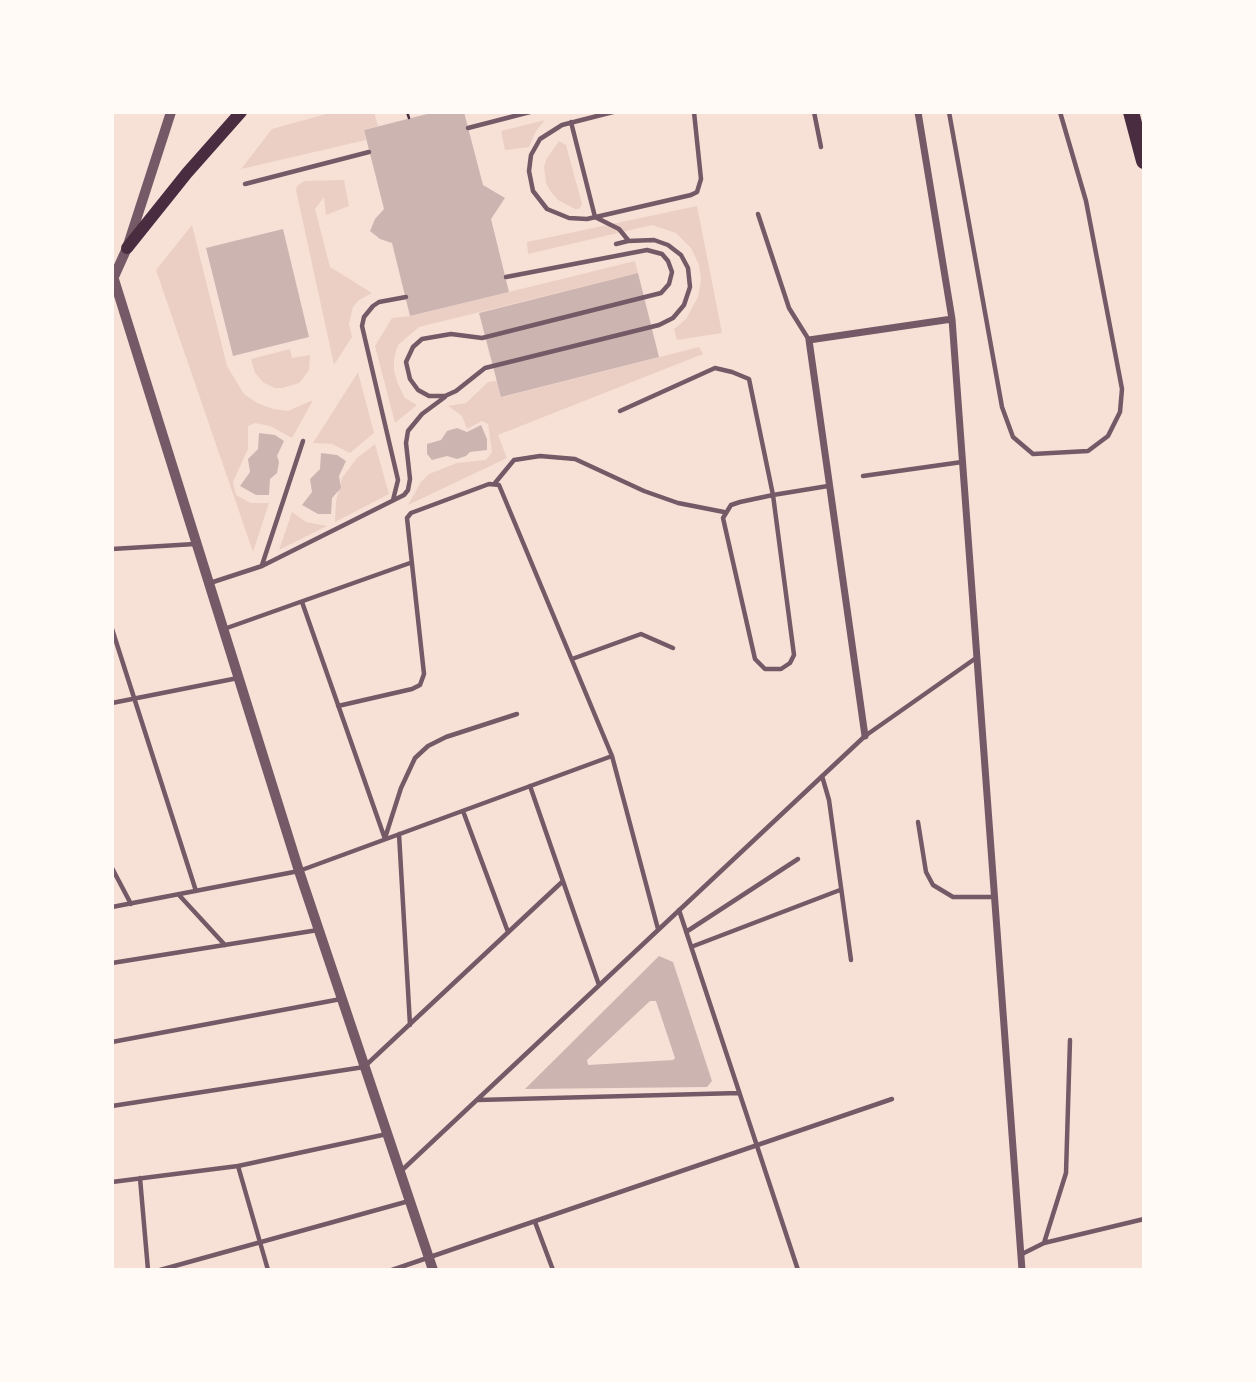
<!DOCTYPE html>
<style>
body{margin:0}
#map{position:relative;width:1256px;height:1382px;overflow:hidden;background:#f7e1d7;font-family:Commissioner,sans-serif}
canvas{display:block}
.frame{position:absolute;inset:0;border:114px solid #fffaf5;pointer-events:none}
</style>
<div id="map">
<canvas width="1256" height="1382"></canvas>
<div class="frame"></div>
</div>
<script>
const g = document.querySelector('canvas').getContext('2d');
g.lineJoin = 'round';
function paint(path, color) { g.fillStyle = color; g.fill(path, 'evenodd'); }
const shape = rows => new Path2D(rows.map(r => 'M' + r).join(''));
function strokePath(path, color, width, dash) { g.strokeStyle = color; g.lineWidth = width; g.lineCap = dash ? 'butt' : 'round'; g.setLineDash(dash || []); g.stroke(path); }
paint(shape([
 [333,112,374,112,378,126,364,130,366,140,241,169,272,129],
 [545,120,536,131,529,147,505,150,501,131],
 [559,141,566,145,582,204,579,209,575,209,558,200,551,192,546,183,544,167,547,158],
 [344,180,349,206,326,215,324,197,315,209,330,267,372,293,359,300,353,307,349,324,352,337,334,365,296,190,297,186,304,181],
 [697,206,722,333,677,340,674,329,686,319,698,297,701,280,699,265,691,248,676,233,652,225,528,254,527,242],
 [192,225,227,366,244,394,257,403,273,409,288,411,313,400,292,438,270,426,255,423,248,426,248,449,233,482,236,495,251,503,269,503,253,552,156,270],
 [635,261,638,273,419,327,398,345,394,358,394,371,398,384,405,398,417,405,395,423,375,346,392,318,411,316],
 [699,347,703,354,498,435,507,458,408,505,421,482,429,474,457,463,486,460,492,452,488,424,482,421,467,429,462,416,448,406,466,403,488,382,497,381,502,397],
 [290,349,292,358,310,355,309,370,304,377,299,383,283,388,275,388,264,383,255,373,251,359],
 [358,372,374,433,350,453,332,444,313,443],
 [375,444,389,494,335,522,336,501,342,478,357,458],
 [292,512,306,522,327,526,279,550]
]), '#ebcfc5');
paint(shape([
 [435,112,464,112,483,185,505,198,491,219,509,292,410,316,392,243,380,239,370,231,375,219,384,209,364,130],
 [283,229,309,337,233,356,206,248],
 [638,273,659,357,501,397,479,313],
 [481,425,487,439,487,450,470,452,466,456,457,459,447,456,432,460,427,454,427,444,441,440,447,431,457,428,467,432],
 [259,433,275,435,284,441,277,456,279,462,277,473,270,479,269,495,256,495,240,486,250,472,248,459,258,449],
 [321,453,337,455,346,461,339,476,341,488,332,498,331,514,318,514,302,505,312,492,310,479,320,469],
 [659,956,673,962,712,1081,707,1087,525,1089],
 [650,1001,656,1001,675,1058,673,1060,588,1065,587,1060]
]), '#ccb4b1');
strokePath(shape([
 [407,112,409,118]
]), '#4a2c40', 2.5);
strokePath(shape([
 [613,112,562,125,540,139,531,155,529,171,533,191,547,209,569,218,587,219,691,195,697,192,701,179,694,112],
 [814,112,821,147],
 [949,112,1002,407,1013,437,1033,454,1088,451,1108,436,1120,412,1122,389,1086,201,1060,112],
 [571,122,595,217,619,229,628,240],
 [468,128,530,112],
 [245,184,369,152],
 [758,214,789,308,809,340],
 [506,277,647,250,662,254,668,261,672,272,669,284,661,293,482,338,451,334,422,339,413,347,406,362,410,379,418,390,429,396,445,396,456,391,485,368,659,325,673,318,684,305,690,287,688,268,681,255,668,245,654,240,628,241,616,244],
 [620,411,715,368,732,372,749,379,773,495,794,655,790,663,781,669,765,669,755,659,723,518,731,505,740,502,773,495,828,486],
 [863,476,962,462],
 [495,483,514,460,540,456,575,459,644,491,678,503,724,512],
 [393,500,398,480,362,326,364,317,373,306,379,302,406,297],
 [112,549,195,544],
 [262,565,303,441],
 [210,583,262,566,404,495,408,490,410,479,406,443,408,431,422,414,445,397],
 [302,602,385,839],
 [112,629,196,891],
 [224,629,410,563],
 [572,659,641,634,673,648],
 [112,703,238,678],
 [338,706,412,689,420,685,424,674,407,518,411,513,489,484,499,485,612,756,658,929],
 [822,776,829,800,851,960],
 [530,786,599,985],
 [463,811,508,932],
 [918,822,926,872,933,885,953,897,994,897],
 [399,834,410,1025],
 [385,838,401,788,415,758,428,746,446,737,517,714],
 [112,868,131,904],
 [179,895,225,945],
 [112,907,299,871,612,756],
 [679,910,798,1270],
 [686,932,798,859],
 [691,947,840,890],
 [112,963,318,930],
 [112,1042,341,999],
 [478,1100,739,1093],
 [112,1106,364,1067,563,881],
 [238,1166,268,1270],
 [400,1172,865,736,976,658],
 [140,1178,148,1270],
 [112,1182,238,1166,387,1134],
 [535,1222,553,1270],
 [1044,1243,1144,1219],
 [1022,1254,1044,1243,1066,1173,1070,1040],
 [160,1270,409,1201],
 [392,1270,892,1099]
]), '#755966', 4.5);
strokePath(shape([
 [918,112,952,319,1022,1270],
 [865,736,809,340,952,319]
]), '#755966', 7);
strokePath(shape([
 [112,273,299,871,433,1270],
 [113,279,127,248,171,112]
]), '#755966', 10);
strokePath(shape([
 [127,248,187,173,241,112]
]), '#4a2c40', 12);
strokePath(shape([
 [1131,112,1144,161]
]), '#4a2c40', 16);
</script>
